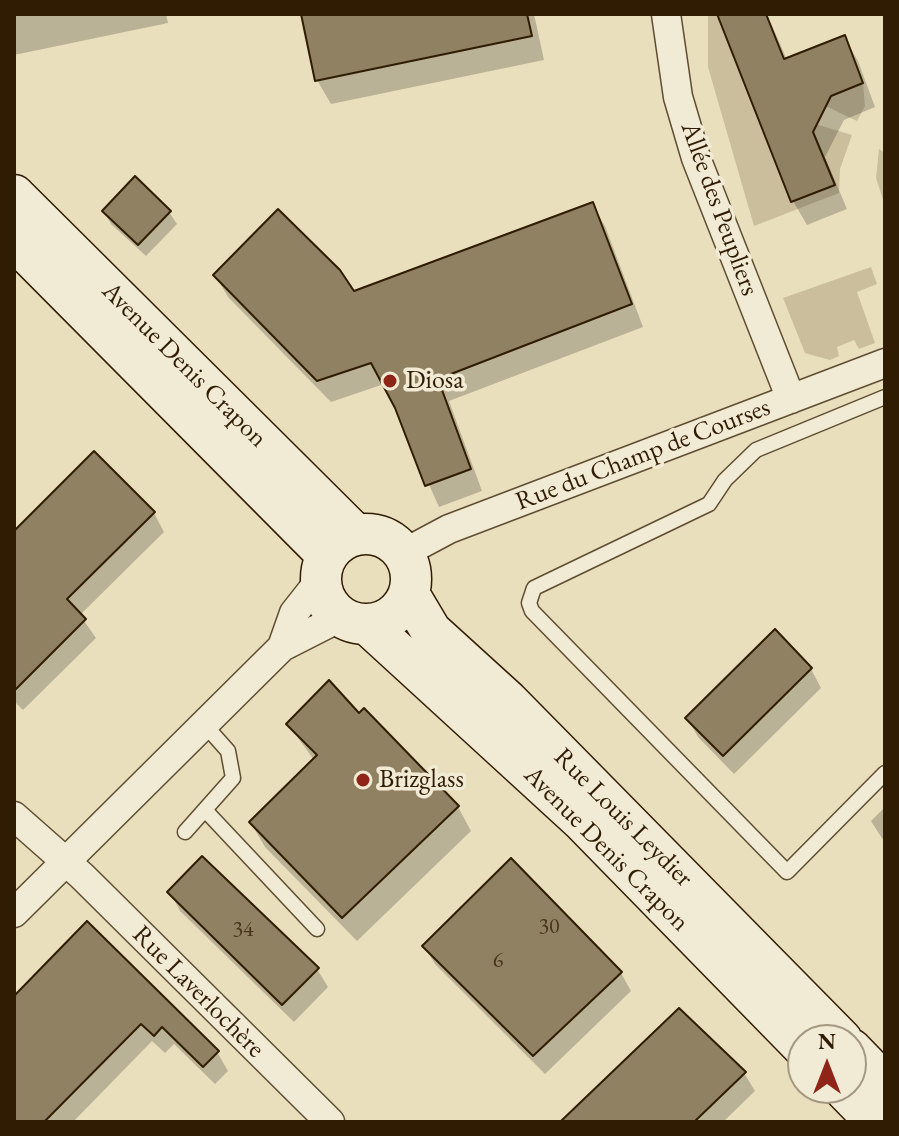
<!DOCTYPE html>
<meta charset="utf-8">
<style>
body{margin:0}
#map{position:relative;width:899px;height:1136px;overflow:hidden;background:#e9dfbd;font-family:"EB Garamond",serif}
canvas{display:block}
.frame{position:absolute;inset:0;border:16px solid #301c02;pointer-events:none}
.north{position:absolute;left:787px;top:1024px;width:80px;height:80px;box-sizing:border-box;background:#f1ead4;border:2px solid #a49880;border-radius:50%;rotate:0deg;font-size:22px;font-weight:700;line-height:32px;text-align:center;color:#301c02}
.north::after{content:'';display:block;margin:auto;width:28px;height:36px;background:#8f2418;clip-path:polygon(50% 0,100% 100%,50% 72%,0 100%)}
</style>
<div id="map">
<canvas width="899" height="1136"></canvas>
<div class="frame"></div>
<div class="north">N</div>
</div>
<script>
const g = document.querySelector('canvas').getContext('2d');
g.lineJoin = 'round';
function paint(path, color) { g.fillStyle = color; g.fill(path, 'evenodd'); }
const shape = rows => new Path2D(rows.map(r => 'M' + r).join(''));
function strokePath(path, color, width, dash) { g.strokeStyle = color; g.lineWidth = width; g.lineCap = dash ? 'butt' : 'round'; g.setLineDash(dash || []); g.stroke(path); }
function drawText(font, color, halo, rows, align = 'center') {
  g.font = font + ' "EB Garamond",serif'; g.lineWidth = 7; g.setLineDash([]); g.textBaseline = 'middle'; g.strokeStyle = halo; g.fillStyle = color; for (const [text, x, y, turn = 0] of rows) {
    g.save(); g.translate(x, y); g.rotate((+turn || 0) * Math.PI / 180); g.textAlign = isNaN(turn) ? turn : align; if (halo) g.strokeText(text, 0, 0); g.fillText(text, 0, 0); g.restore();
  }
}
paint(shape([
 [708,14,719,14,791,202,835,185,809,122,852,135,840,169,839,193,754,226,708,67],
 [863,83,865,106,857,121,817,102],
 [879,149,885,153,885,206,876,178],
 [871,267,877,284,857,292,875,343,859,349,854,340,837,347,839,356,830,360,805,353,783,298]
]), '#cabe9d');
paint(shape([
 [14,14,166,14,168,23,14,55],
 [317,14,534,14,544,60,331,104,317,80],
 [724,14,767,14,787,60,844,37,858,61,875,107,844,120,825,157,847,209,807,225,793,201,720,16],
 [592,205,605,226,643,327,449,401,482,491,439,507,384,384,331,402,228,297,215,275,353,293],
 [104,211,169,212,177,224,146,256,111,224],
 [154,513,164,532,80,615,96,638,23,710,14,701,14,533],
 [811,669,821,688,734,774,698,737,687,718],
 [359,716,458,807,471,831,357,941,265,847,251,823,314,760,288,724],
 [885,807,885,843,871,821],
 [170,892,317,969,328,987,294,1022,180,911],
 [87,924,217,1052,228,1071,215,1084,174,1044,165,1053,152,1041,73,1122,14,1122,14,999],
 [424,946,621,973,631,991,545,1074,435,964],
 [744,1073,755,1091,723,1122,563,1122]
]), '#0003');
const building = shape([
 [301,14,527,14,532,36,315,81,301,14],
 [717,14,766,14,784,59,845,35,863,83,831,96,813,132,835,185,791,202,717,14],
 [135,176,171,211,138,245,102,211,135,176],
 [593,202,632,304,438,379,471,469,425,486,395,408,371,363,317,381,213,275,278,209,340,270,354,291,593,202],
 [94,451,155,512,67,599,86,619,14,691,14,531,94,451],
 [775,629,812,668,723,756,685,718,775,629],
 [329,680,359,713,364,708,459,806,342,918,249,822,317,755,286,724,329,680],
 [202,856,319,968,282,1005,167,892,202,856],
 [511,858,622,972,533,1056,422,946,511,858],
 [87,921,219,1051,203,1067,162,1027,154,1036,141,1024,44,1122,14,1122,14,996,87,921],
 [679,1008,746,1072,694,1122,560,1122,679,1008]
]);
paint(building, '#908163');
strokePath(building, '#301c02', 2);
const lane = shape([
 [885,397,756,450,725,480,709,504,534,588,529,603,532,611,787,872,885,773],
 [205,810,317,929],
 [185,832,233,778,228,751,204,724]
]);
const street = shape([
 [666,14,678,97,696,158,791,399],
 [404,553,449,529,885,363],
 [282,647,294,613,320,580],
 [14,816,82,876,330,1122],
 [14,913,282,647,341,617]
]);
const secondary = shape([
 [14,195,355,534],
 [14,240,327,555],
 '321 579a45 45 0 1 1 90 0a45 45 0 1 1-90 0Z',
 [409,594,431,631,508,701,842,1040],
 [367,624,582,821,803,1047],
 [851,1049,885,1084],
 [843,1088,876,1122]
]);
strokePath(lane, '#5e4d31', 17);
strokePath(street, '#5e4d31', 31);
strokePath(secondary, '#301c02', 43);
strokePath(lane, '#f1ead4', 14);
strokePath(street, '#f1ead4', 28);
strokePath(secondary, '#f1ead4', 40);
for (const [x, y, r, color] of [
 [390,381,8,"#8f2418"],
 [363,780,8,"#8f2418"]
]) { const dot = new Path2D(); dot.arc(x, y, r, 0, 2 * Math.PI); g.fillStyle = color; g.fill(dot); strokePath(dot, '#f1ead4', 3); }
drawText('22px', '#48351a', null, [
 ["30",549,927],
 ["34",243,930],
 ["6",498,961]
]);
drawText('26px', '#301c02', '#f1ead4', [
 ["Allée des Peupliers",719,209,70],
 ["Avenue Denis Crapon",184,365,45],
 ["Rue du Champ de Courses",643,455,-21],
 ["Rue Louis Leydier",623,818,45],
 ["Avenue Denis Crapon",606,849,45],
 ["Rue Laverlochère",198,992,45]
]);
drawText('26px', '#301c02', '#f1ead4', [
 ["Diosa",406,381],
 ["Brizglass",379,780]
], 'left');
</script>
